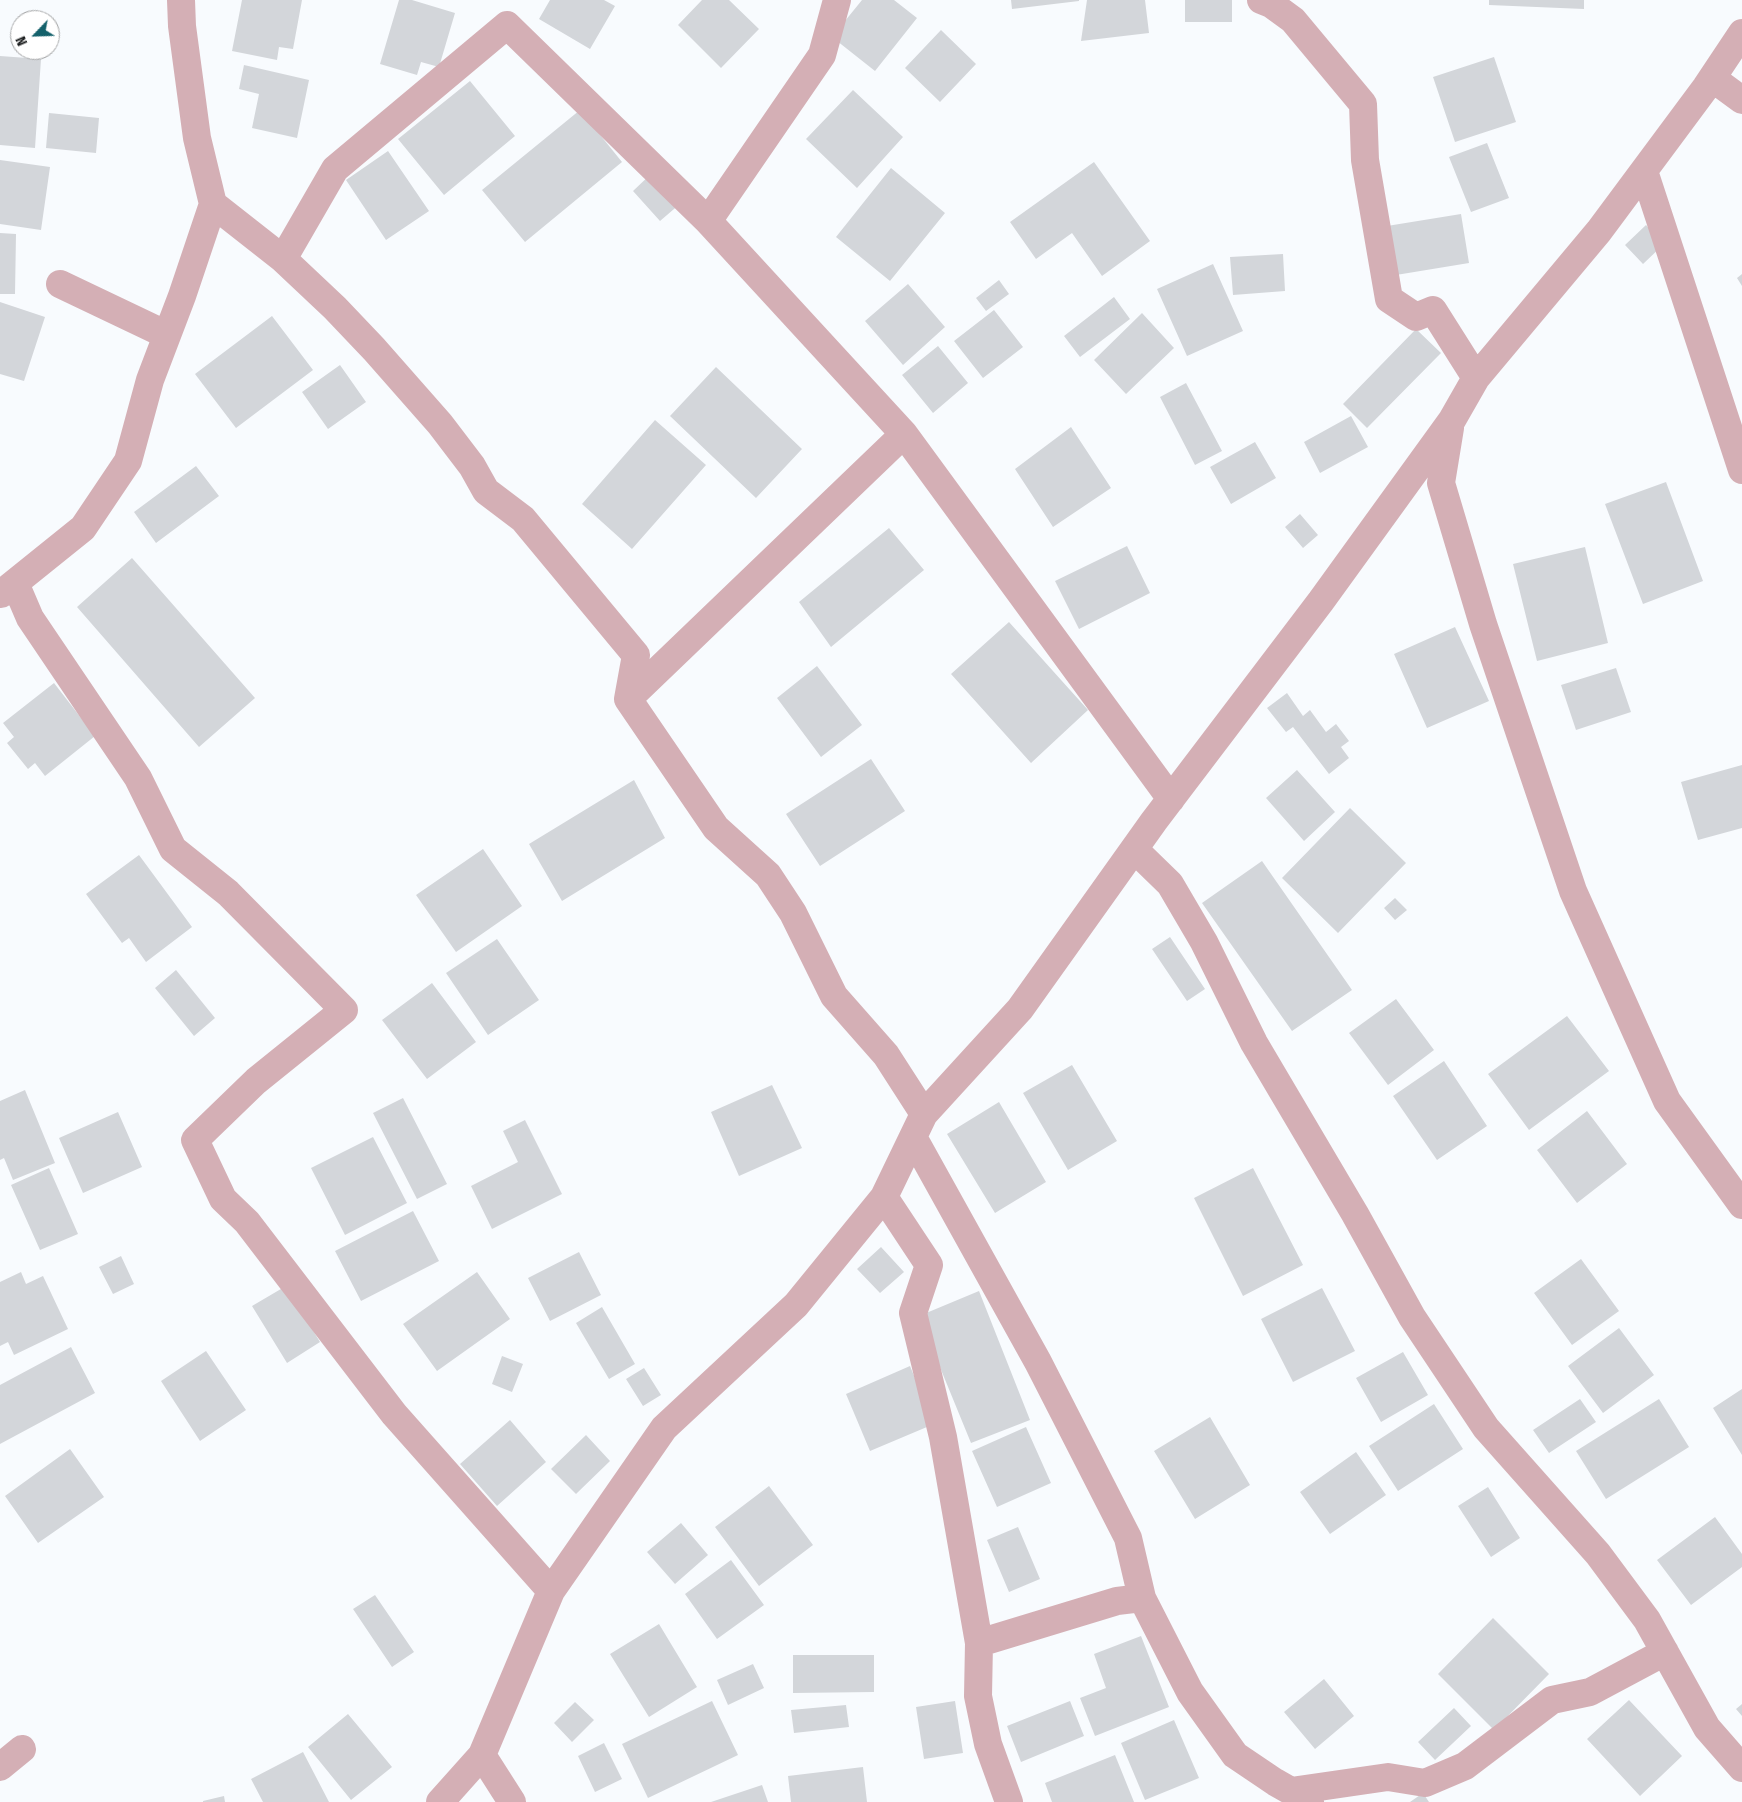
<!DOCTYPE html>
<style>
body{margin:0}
#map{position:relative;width:1742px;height:1802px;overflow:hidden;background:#f8fbfe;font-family:"Fira Sans Condensed",sans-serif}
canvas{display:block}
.north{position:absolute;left:10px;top:10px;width:50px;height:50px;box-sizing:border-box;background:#fff;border:1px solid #a3a4a5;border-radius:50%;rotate:246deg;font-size:14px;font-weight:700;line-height:20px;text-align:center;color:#1a1c1d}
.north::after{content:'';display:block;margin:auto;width:18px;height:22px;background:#14616b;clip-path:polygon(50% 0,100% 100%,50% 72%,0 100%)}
</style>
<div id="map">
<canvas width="1742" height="1802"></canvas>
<div class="north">N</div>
</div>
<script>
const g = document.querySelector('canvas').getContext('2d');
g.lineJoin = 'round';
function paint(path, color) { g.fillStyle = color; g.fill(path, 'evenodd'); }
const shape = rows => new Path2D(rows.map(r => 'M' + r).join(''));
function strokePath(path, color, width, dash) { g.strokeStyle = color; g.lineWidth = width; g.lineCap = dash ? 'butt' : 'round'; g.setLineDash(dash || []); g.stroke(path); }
paint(shape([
 [242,0,302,0,293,49,279,47,277,60,232,51],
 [399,0,412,0,455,13,439,67,421,62,417,75,380,64],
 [550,0,604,0,615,6,590,49,539,19],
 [702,0,729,0,759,29,721,68,678,25],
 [862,0,894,0,917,18,875,71,832,37],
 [1011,0,1079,0,1079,1,1012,9],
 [1087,0,1145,0,1149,33,1081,41],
 [1185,0,1232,0,1232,22,1185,22],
 [1489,0,1584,0,1584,9,1489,5],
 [941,30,976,64,940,102,905,68],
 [0,56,41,59,35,148,0,145],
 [1494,57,1516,122,1455,142,1433,77],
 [244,65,309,80,297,138,252,128,259,94,239,89],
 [470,81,515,136,444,195,398,139],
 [853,90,903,137,857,188,806,139],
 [580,110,622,162,525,242,482,190],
 [49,113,99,118,96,153,46,148],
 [1487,143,1509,198,1471,212,1449,157],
 [388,151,429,211,386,240,346,180],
 [0,160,50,167,41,230,0,224],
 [1094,162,1150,241,1102,276,1072,233,1036,259,1010,222],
 [891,168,945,213,890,281,836,237],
 [653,172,681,203,660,221,633,191],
 [1461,214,1469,263,1396,275,1387,226],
 [1646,225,1664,244,1643,264,1625,245],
 [0,233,16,234,15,294,0,294],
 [1283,254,1285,291,1233,295,1230,257],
 [1213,264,1243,331,1187,356,1157,289],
 [1742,274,1742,286,1737,278],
 [999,280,1009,294,986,311,976,298],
 [908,284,945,327,903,365,865,321],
 [1114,297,1130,319,1080,357,1064,336],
 [0,302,45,317,24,381,0,374],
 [994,310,1023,347,983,378,954,341],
 [1142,313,1174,348,1126,394,1094,360],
 [272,316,313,370,236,428,195,374],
 [1416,329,1441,353,1367,428,1343,404],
 [938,346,968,383,933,413,902,375],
 [340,365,366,402,328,429,302,392],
 [716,367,802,449,756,498,670,416],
 [1186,383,1222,451,1195,465,1160,397],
 [1351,416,1368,447,1320,473,1304,442],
 [655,420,706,465,632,549,582,504],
 [1071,427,1111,488,1053,527,1015,469],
 [1255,442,1276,478,1231,504,1210,467],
 [196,466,219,496,156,543,134,512],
 [1666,482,1703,581,1643,604,1605,504],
 [1300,514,1318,535,1303,548,1285,527],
 [889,528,924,570,831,647,799,602],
 [1127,546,1150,593,1079,629,1055,581],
 [1585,547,1608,643,1537,661,1513,564],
 [132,558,255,698,199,747,77,607],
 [1009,622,1088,710,1031,763,951,674],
 [1455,627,1489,701,1427,728,1394,654],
 [817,666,862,725,821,757,777,698],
 [1616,668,1631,712,1576,730,1561,685],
 [54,683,95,736,45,776,35,763,28,769,7,743,14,737,3,723],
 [1287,693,1303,716,1310,710,1326,732,1336,724,1349,741,1341,747,1349,758,1329,774,1293,727,1286,732,1267,708],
 [871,759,905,811,820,866,786,814],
 [1742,765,1742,828,1698,840,1681,782],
 [1297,770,1335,812,1304,841,1266,798],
 [634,780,665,838,562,901,529,844],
 [1350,808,1406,863,1338,933,1282,878],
 [483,849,522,906,456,952,416,895],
 [139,855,192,927,146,962,129,938,122,943,86,894],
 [1262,861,1352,990,1292,1031,1202,903],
 [1395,898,1407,910,1395,920,1384,908],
 [1170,937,1205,989,1187,1001,1152,949],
 [497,939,539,1000,488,1035,446,973],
 [176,970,215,1018,194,1036,155,988],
 [432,983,476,1042,427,1079,382,1020],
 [1396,999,1434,1050,1388,1085,1349,1033],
 [1567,1016,1609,1071,1529,1130,1488,1074],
 [1444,1061,1487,1126,1437,1160,1393,1096],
 [1072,1065,1117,1141,1068,1170,1023,1093],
 [772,1085,802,1148,739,1176,711,1112],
 [25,1090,55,1163,13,1180,4,1158,0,1160,0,1101],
 [403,1098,447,1184,417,1199,373,1113],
 [999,1102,1046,1182,995,1213,947,1134],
 [1587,1111,1627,1164,1577,1203,1537,1150],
 [118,1112,142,1167,83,1193,59,1138],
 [525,1120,562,1194,492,1229,471,1186,518,1162,503,1131],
 [373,1137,407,1203,345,1235,311,1168],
 [49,1168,78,1234,40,1250,11,1185],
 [1253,1168,1303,1265,1243,1296,1194,1198],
 [413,1211,439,1261,361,1301,335,1251],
 [881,1247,904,1272,880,1293,857,1269],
 [579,1252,601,1295,550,1321,528,1278],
 [121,1256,134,1284,113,1294,99,1267],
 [1581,1259,1619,1311,1572,1345,1534,1293],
 [21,1272,26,1284,43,1276,68,1329,14,1355,8,1342,0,1346,0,1282],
 [477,1272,510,1319,437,1371,403,1324],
 [286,1286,320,1342,287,1363,252,1306],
 [1322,1288,1355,1351,1293,1382,1261,1319],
 [979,1291,1030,1420,971,1443,919,1316],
 [602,1307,635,1364,609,1379,576,1323],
 [1619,1328,1654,1375,1603,1413,1568,1366],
 [71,1347,95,1393,0,1444,0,1385],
 [206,1351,246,1410,200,1441,161,1381],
 [1403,1352,1428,1395,1381,1422,1356,1378],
 [502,1356,523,1364,512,1392,492,1384],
 [910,1366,934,1424,870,1451,846,1394],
 [644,1368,661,1395,643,1406,626,1379],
 [1742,1389,1742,1455,1713,1408],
 [1580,1399,1596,1422,1549,1453,1533,1430],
 [1659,1399,1689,1447,1606,1499,1576,1451],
 [1434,1404,1463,1449,1398,1491,1369,1446],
 [1210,1417,1250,1485,1195,1519,1154,1451],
 [510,1420,546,1462,497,1506,460,1464],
 [1026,1427,1051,1483,997,1507,972,1451],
 [586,1435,610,1461,576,1494,551,1469],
 [70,1449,104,1497,38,1543,5,1496],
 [1356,1452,1386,1495,1330,1534,1300,1492],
 [769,1486,813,1545,759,1586,715,1527],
 [1488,1487,1520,1538,1491,1557,1458,1506],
 [1715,1517,1742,1554,1742,1567,1691,1605,1657,1560],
 [681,1523,708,1555,675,1584,647,1552],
 [1018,1527,1040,1579,1009,1592,987,1540],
 [731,1560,764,1605,717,1639,685,1594],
 [375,1595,414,1652,392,1667,353,1609],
 [1493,1618,1549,1674,1494,1730,1438,1674],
 [659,1624,697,1687,649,1717,610,1654],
 [1141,1636,1169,1707,1095,1736,1080,1698,1106,1688,1094,1654],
 [793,1655,874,1655,874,1692,793,1693],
 [753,1664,764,1688,728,1705,717,1680],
 [1324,1679,1354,1716,1315,1749,1284,1712],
 [1629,1700,1682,1756,1640,1796,1587,1739],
 [712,1701,738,1755,648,1798,622,1744],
 [955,1701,963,1753,924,1759,916,1707],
 [1070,1701,1084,1736,1021,1762,1007,1726],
 [575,1702,594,1720,572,1742,554,1723],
 [1742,1704,1742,1716,1736,1709],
 [846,1705,849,1727,794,1733,791,1710],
 [1454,1708,1471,1726,1435,1760,1418,1742],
 [348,1714,392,1767,351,1800,308,1747],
 [1174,1720,1199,1778,1145,1800,1121,1743],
 [604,1743,622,1779,595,1792,578,1756],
 [303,1752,329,1802,263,1802,251,1779],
 [1115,1755,1134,1802,1052,1802,1045,1783],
 [863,1767,867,1802,791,1802,788,1776],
 [762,1785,768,1802,711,1802],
 [1423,1793,1429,1802,1410,1802],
 [224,1796,225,1802,203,1802,203,1801]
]), '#d3d6da');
strokePath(shape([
 [1261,0,1271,4,1293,20,1363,104,1365,160,1389,299,1416,317,1433,310,1476,378],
 [1712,78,1742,100],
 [1644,171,1742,470],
 [213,204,283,259,335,308,374,349,440,424,472,466,486,491,523,519,636,655,628,699,716,828,768,875,793,913,834,996,886,1055,924,1114,884,1197,796,1305,664,1428,551,1591,482,1755,440,1802],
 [708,221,822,55,837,0],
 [283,259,335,169,507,25,708,221,904,434,628,699],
 [60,284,167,335],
 [1450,428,1441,483,1483,624,1573,891,1667,1101,1742,1205],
 [904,434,1171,799],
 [15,583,30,618,138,778,173,849,228,893,344,1010,256,1081,195,1140,223,1199,247,1222,394,1414,551,1591],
 [1,594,83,528,128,461,150,380,182,296,213,204,197,138,182,26,181,0],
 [1134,849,1170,884,1204,942,1254,1043,1355,1214,1412,1317,1486,1428,1598,1554,1647,1620,1707,1728,1742,1768],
 [924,1114,1020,1009,1154,821,1321,601,1452,420,1476,378,1599,231,1706,87,1742,33],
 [913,1137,1038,1362,1128,1538,1142,1598,1190,1692,1235,1755,1275,1782,1310,1802],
 [884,1197,929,1265,913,1313,943,1437,979,1643,978,1696,988,1744,1009,1802],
 [979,1643,1117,1601,1142,1598],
 [482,1755,512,1802],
 [0,1767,22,1749],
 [1291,1791,1388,1777,1425,1783,1465,1766,1552,1700,1590,1692,1665,1652]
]), '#d4afb5', 28);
</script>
